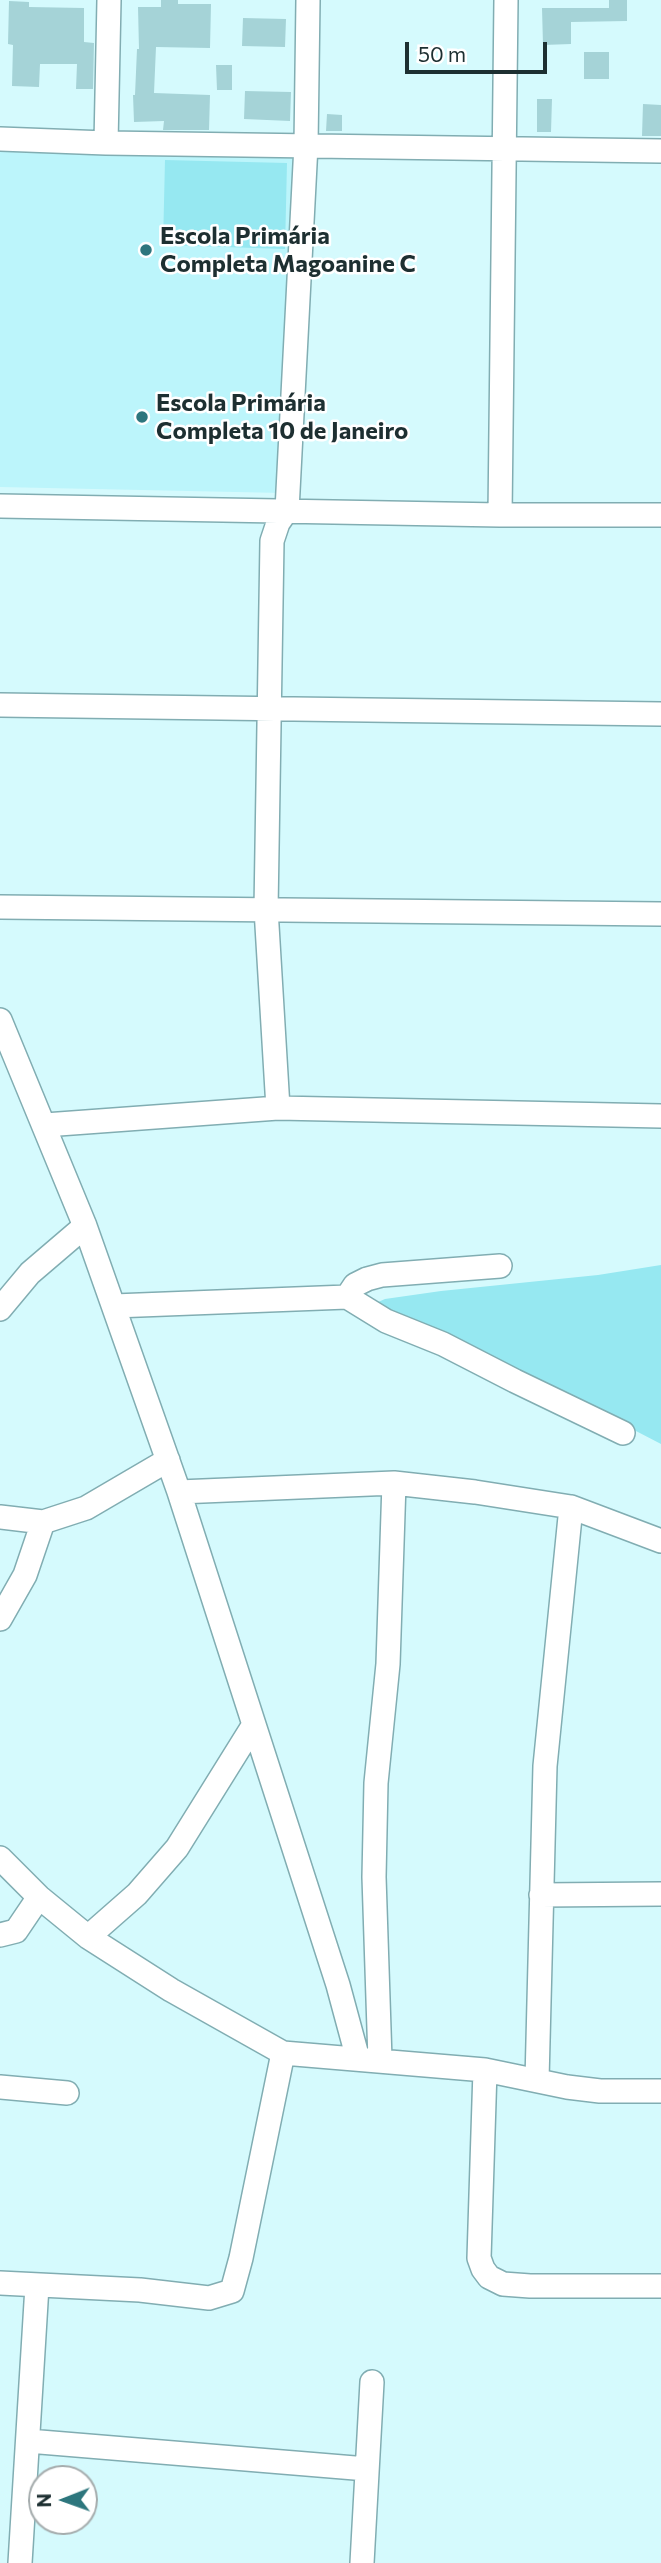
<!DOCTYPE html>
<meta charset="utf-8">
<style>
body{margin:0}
#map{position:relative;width:661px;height:2563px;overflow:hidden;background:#d5fafd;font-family:Commissioner,sans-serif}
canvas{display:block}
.north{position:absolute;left:28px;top:2465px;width:70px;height:70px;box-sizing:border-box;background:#fff;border:2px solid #a5acad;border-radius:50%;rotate:269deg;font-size:19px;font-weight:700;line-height:28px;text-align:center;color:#1d2f31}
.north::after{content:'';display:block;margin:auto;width:24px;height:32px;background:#2d767d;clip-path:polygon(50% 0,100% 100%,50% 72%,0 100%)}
.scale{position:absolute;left:405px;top:42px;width:142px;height:32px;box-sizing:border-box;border:4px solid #1d2f31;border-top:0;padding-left:9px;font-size:21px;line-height:24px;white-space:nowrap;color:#1d2f31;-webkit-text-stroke:5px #fff;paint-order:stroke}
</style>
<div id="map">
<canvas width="661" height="2563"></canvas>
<div class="north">N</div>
<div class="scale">50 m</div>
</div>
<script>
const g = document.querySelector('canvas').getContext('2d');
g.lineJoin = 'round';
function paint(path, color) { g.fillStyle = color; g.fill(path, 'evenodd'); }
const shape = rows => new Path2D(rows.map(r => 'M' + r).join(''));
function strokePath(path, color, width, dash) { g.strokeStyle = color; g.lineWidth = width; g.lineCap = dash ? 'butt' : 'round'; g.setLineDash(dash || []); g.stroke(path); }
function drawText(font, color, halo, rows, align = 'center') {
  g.font = font + ' Commissioner,sans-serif'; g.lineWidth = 5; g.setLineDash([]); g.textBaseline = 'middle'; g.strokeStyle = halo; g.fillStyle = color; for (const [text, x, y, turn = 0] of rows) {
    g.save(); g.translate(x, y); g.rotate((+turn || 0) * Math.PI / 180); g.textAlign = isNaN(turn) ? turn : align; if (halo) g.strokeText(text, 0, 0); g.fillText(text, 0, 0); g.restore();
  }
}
paint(shape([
 [0,148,298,157,283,493,0,487]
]), '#bcf5fb');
paint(shape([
 [165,160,287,163,285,249,163,245],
 [661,1265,661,1444,532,1377,376,1303,385,1299,441,1291,598,1275]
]), '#96e8f1');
paint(shape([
 [161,0,178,0,178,4,211,4,210,48,156,47,154,93,210,95,209,130,163,130,164,121,134,122,133,95,135,95,137,49,139,49,138,7,161,7],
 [609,0,627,0,627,21,571,22,571,44,543,45,542,8,609,8],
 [9,1,29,2,29,7,84,8,84,42,94,43,93,89,76,89,77,64,40,64,39,87,12,86,13,45,8,44],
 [243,18,286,19,285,47,242,46],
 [584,52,609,52,609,79,584,79],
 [216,65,232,65,232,90,217,90],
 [245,91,291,92,290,121,244,119],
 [537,99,552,99,551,132,537,132],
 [643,104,661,105,661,136,642,136],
 [327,114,342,115,342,131,326,131]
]), '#a5d3d7');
const minor = shape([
 [0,139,106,143,661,151],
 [106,143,109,0],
 [0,506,500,515,661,515],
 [500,515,506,0],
 [0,705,661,714],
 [0,907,661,914],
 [0,1020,85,1226,179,1492,338,1985,358,2059],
 [278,1108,266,909,272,541,278,523,287,510,306,145,308,0],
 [45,1125,278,1108,661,1116],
 [347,1297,355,1285,367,1279,382,1275,500,1266],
 [114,1306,347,1297,386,1321,443,1344,515,1381,623,1433],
 [0,1309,30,1273,85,1226],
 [179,1492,394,1483,475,1492,571,1507,661,1541],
 [0,1517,43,1522,86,1508,168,1460],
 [0,1619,25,1575,43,1522],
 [0,1858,39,1897,88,1937,171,1990,283,2053,485,2070,567,2087,600,2091,661,2091],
 [541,1895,661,1894],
 [0,1935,16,1931,39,1897],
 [88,1937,137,1894,177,1848,253,1726],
 [380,2060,374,1877,376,1783,388,1664,394,1483],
 [485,2070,479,2258,483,2269,489,2277,503,2284,530,2286,661,2286],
 [537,2080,545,1766,571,1507],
 [0,2087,67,2093],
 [0,2283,140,2290,209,2298,232,2291,241,2258,283,2053],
 [28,2441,367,2469],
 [20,2563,37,2286],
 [362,2563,372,2382]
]);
strokePath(minor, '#81adb2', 26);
strokePath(minor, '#fff', 23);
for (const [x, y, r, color] of [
 [146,250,7,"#2d767d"],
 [142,417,7,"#2d767d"]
]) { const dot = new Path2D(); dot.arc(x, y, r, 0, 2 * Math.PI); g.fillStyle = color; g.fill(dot); strokePath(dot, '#fff', 2.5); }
drawText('bold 24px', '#1d2f31', '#fff', [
 ["Escola Primária",160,236],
 ["Completa Magoanine C",160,264],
 ["Escola Primária",156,403],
 ["Completa 10 de Janeiro",156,431]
], 'left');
</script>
